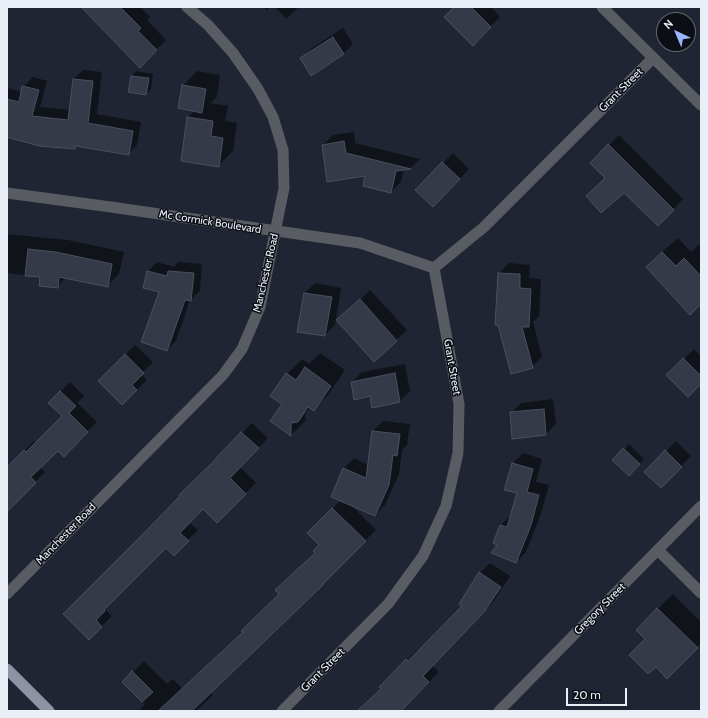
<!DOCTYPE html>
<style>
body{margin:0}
#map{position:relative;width:708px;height:718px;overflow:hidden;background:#1f2532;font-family:Cabin,sans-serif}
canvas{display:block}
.frame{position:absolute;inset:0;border:8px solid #e9eef7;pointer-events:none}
.north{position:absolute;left:656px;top:12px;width:40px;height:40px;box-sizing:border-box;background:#0b0e14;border:1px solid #64686f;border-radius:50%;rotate:316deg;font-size:11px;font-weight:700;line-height:16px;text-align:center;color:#e9eef7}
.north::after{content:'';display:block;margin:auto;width:14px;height:18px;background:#97b6fd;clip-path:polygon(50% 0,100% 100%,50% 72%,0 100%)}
.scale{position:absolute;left:566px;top:688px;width:61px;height:18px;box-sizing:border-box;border:2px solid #e9eef7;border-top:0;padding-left:5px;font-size:12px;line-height:14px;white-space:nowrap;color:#e9eef7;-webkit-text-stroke:3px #0b0e14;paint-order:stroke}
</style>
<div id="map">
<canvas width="708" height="718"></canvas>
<div class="frame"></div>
<div class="north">N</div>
<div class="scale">20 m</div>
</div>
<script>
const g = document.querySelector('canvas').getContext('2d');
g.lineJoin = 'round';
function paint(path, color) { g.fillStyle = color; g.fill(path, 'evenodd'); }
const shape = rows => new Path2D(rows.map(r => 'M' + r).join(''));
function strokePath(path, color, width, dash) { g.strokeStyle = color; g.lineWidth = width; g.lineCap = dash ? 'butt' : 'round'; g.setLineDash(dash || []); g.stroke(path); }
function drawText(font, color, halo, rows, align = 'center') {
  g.font = font + ' Cabin,sans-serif'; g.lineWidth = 3; g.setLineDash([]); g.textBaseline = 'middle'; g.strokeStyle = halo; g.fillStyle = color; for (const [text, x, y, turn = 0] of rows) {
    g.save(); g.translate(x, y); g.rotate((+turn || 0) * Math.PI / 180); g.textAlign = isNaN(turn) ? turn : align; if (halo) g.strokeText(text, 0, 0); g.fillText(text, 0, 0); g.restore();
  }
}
paint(shape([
 [83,7,140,7,150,17,147,20,166,40,140,66],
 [263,7,270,7,267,10],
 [275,7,299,7,286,19],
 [455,7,491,7,500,17,473,44],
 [343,28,353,44,343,54,302,58,312,48],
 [83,70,102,72,97,114,141,122,137,145,128,154,77,145,74,148,7,136,7,88,22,92,23,87,33,77,47,81,40,107,70,110,74,79],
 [136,71,153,74,151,89,146,94,132,76],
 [197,71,220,75,217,97,210,103,228,106,225,121,237,123,233,151,218,166,182,160,188,117,195,110,183,86],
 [354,132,355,143,420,159,411,168,404,169,401,182,391,192,323,145,333,135],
 [619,135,683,199,658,225,624,191,592,163],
 [453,153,469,169,433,206,416,190],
 [7,234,68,240,124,252,119,274,107,286,66,277,57,287,41,277,7,273],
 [678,238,691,252,699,244,701,245,701,302,662,252],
 [157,262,174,267,178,262,202,264,200,291,190,300,176,341,167,350,160,291,148,271],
 [509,263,530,265,529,278,541,279,539,316,533,322,542,357,532,367,499,273],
 [315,283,341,288,335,325,325,335,305,293],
 [370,290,407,330,374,360,348,311],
 [135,345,153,362,141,374,147,380,122,404,99,381],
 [694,349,701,356,701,382,668,375],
 [320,353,345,370,328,395,313,410,310,408,305,413,306,420,291,435,271,421,283,404,272,396,287,374,302,359,309,364],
 [405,364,410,391,400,401,373,406,371,395,352,382,362,372],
 [70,382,84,396,77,403,97,422,64,455,58,450,40,467,45,472,17,500,18,501,7,513,7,469,34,441,36,443,63,416,50,403],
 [553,399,556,424,546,434,511,413,521,403],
 [383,421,410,424,407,445,402,450,399,474,385,505,375,515,351,505,376,530,210,692,213,695,196,711,138,711,145,704,123,682,144,661,167,684,173,679,183,689,244,632,280,594,316,553,320,545,308,533,341,500,332,496,344,468,354,458,368,465,373,431],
 [252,423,268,438,240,467,256,483,217,521,203,508,189,522,198,530,174,554,166,546,113,599,114,601,105,610,112,616,89,639,64,614],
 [676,441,691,456,661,487,646,472],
 [629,444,644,459,629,474,614,460],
 [523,453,542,459,536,482,549,485,541,514,526,552,516,562,498,544,494,543,501,525,511,515,518,492,506,489,513,463],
 [490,563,510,576,494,601,432,665,439,672,402,709,389,711,358,711,382,689,380,687,417,650,418,652,463,605,480,573],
 [673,594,701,622,701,643,667,677,656,666,646,638,637,629]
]), '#0007');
const building = shape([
 [81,7,120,7,141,28,138,31,157,50,140,68,81,7],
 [454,7,471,7,491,27,473,46,444,17,454,7],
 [333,37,344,54,311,76,300,58,333,37],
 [131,76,149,78,146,95,128,92,131,76],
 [73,79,93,81,88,123,133,131,129,155,75,146,75,149,39,146,7,137,7,99,19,102,22,86,39,90,32,116,68,120,73,79],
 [182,85,206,89,202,113,178,108,182,85],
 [187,117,213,121,211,136,223,138,219,167,181,161,187,117],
 [344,141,346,153,411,169,396,171,391,193,363,186,365,176,327,182,322,145,344,141],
 [608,144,674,210,658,226,624,193,601,213,586,196,605,178,590,163,608,144],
 [442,162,460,179,433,207,415,190,442,162],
 [28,249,56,252,112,264,108,287,59,277,58,288,39,286,40,277,25,276,28,249],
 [662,252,676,266,684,258,701,276,701,304,690,315,646,267,662,252],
 [147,271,167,276,168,271,194,273,191,301,185,300,167,351,141,342,159,292,143,288,147,271],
 [498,273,520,274,520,288,531,289,529,327,522,327,533,368,511,374,498,325,495,325,498,273],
 [304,293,332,297,325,336,297,332,304,293],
 [360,299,397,341,374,362,336,320,360,299],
 [125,354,144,373,132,385,137,390,122,405,98,381,125,354],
 [683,358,701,376,701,384,688,397,666,375,683,358],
 [305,367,331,386,314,411,308,407,298,422,291,423,291,436,270,421,282,404,270,396,286,373,296,380,305,367],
 [395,373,400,402,372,408,370,396,354,400,351,382,395,373],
 [60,391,76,406,69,413,88,432,64,457,58,451,31,477,36,483,7,512,7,467,24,450,26,452,62,416,48,403,60,391],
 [544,409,546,435,512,439,510,412,544,409],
 [372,431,400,434,397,456,393,455,389,485,375,516,331,497,343,468,366,478,372,431],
 [241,432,259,448,230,478,246,494,217,523,203,509,180,533,189,541,174,556,166,548,104,610,105,611,96,620,102,627,89,640,63,614,137,540,180,496,179,495,216,459,216,458,241,432],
 [623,448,640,464,629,476,612,460,623,448],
 [665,450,682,467,661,488,644,472,665,450],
 [512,463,533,469,527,492,539,495,531,525,516,563,491,553,497,545,493,543,500,525,507,527,517,493,504,490,512,463],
 [332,508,366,541,323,584,323,585,192,711,158,711,243,632,241,631,279,594,275,590,315,553,313,551,319,545,307,533,332,508],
 [479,572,501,587,484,612,423,676,429,682,401,711,357,711,381,689,379,687,406,659,408,661,462,606,459,604,479,572],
 [657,608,698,648,667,679,656,667,648,674,629,655,645,639,636,630,657,608],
 [132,671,153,692,142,702,122,682,132,671]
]);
paint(building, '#343a48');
strokePath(building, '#49505f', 1);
strokePath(shape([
 [602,7,701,105],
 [7,193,111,207,360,243,434,268],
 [658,550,701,593],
 [7,594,223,375,242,349,260,307,284,188,283,150,273,117,258,89,233,53,208,25,187,7],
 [282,711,388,604,423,556,446,506,458,453,459,404,434,268,484,227,653,58],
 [499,711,701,506]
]), '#595c63', 11);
strokePath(shape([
 [7,669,49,711]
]), '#8d93a2', 11);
drawText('11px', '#e9eef7', '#0b0e14', [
 ["Grant Street",621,90,-45],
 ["Mc Cormick Boulevard",210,222,9],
 ["Manchester Road",266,273,-77],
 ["Grant Street",452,367,80],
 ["Manchester Road",66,534,-46],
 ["Gregory Street",600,609,-45],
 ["Grant Street",323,670,-45]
]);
</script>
